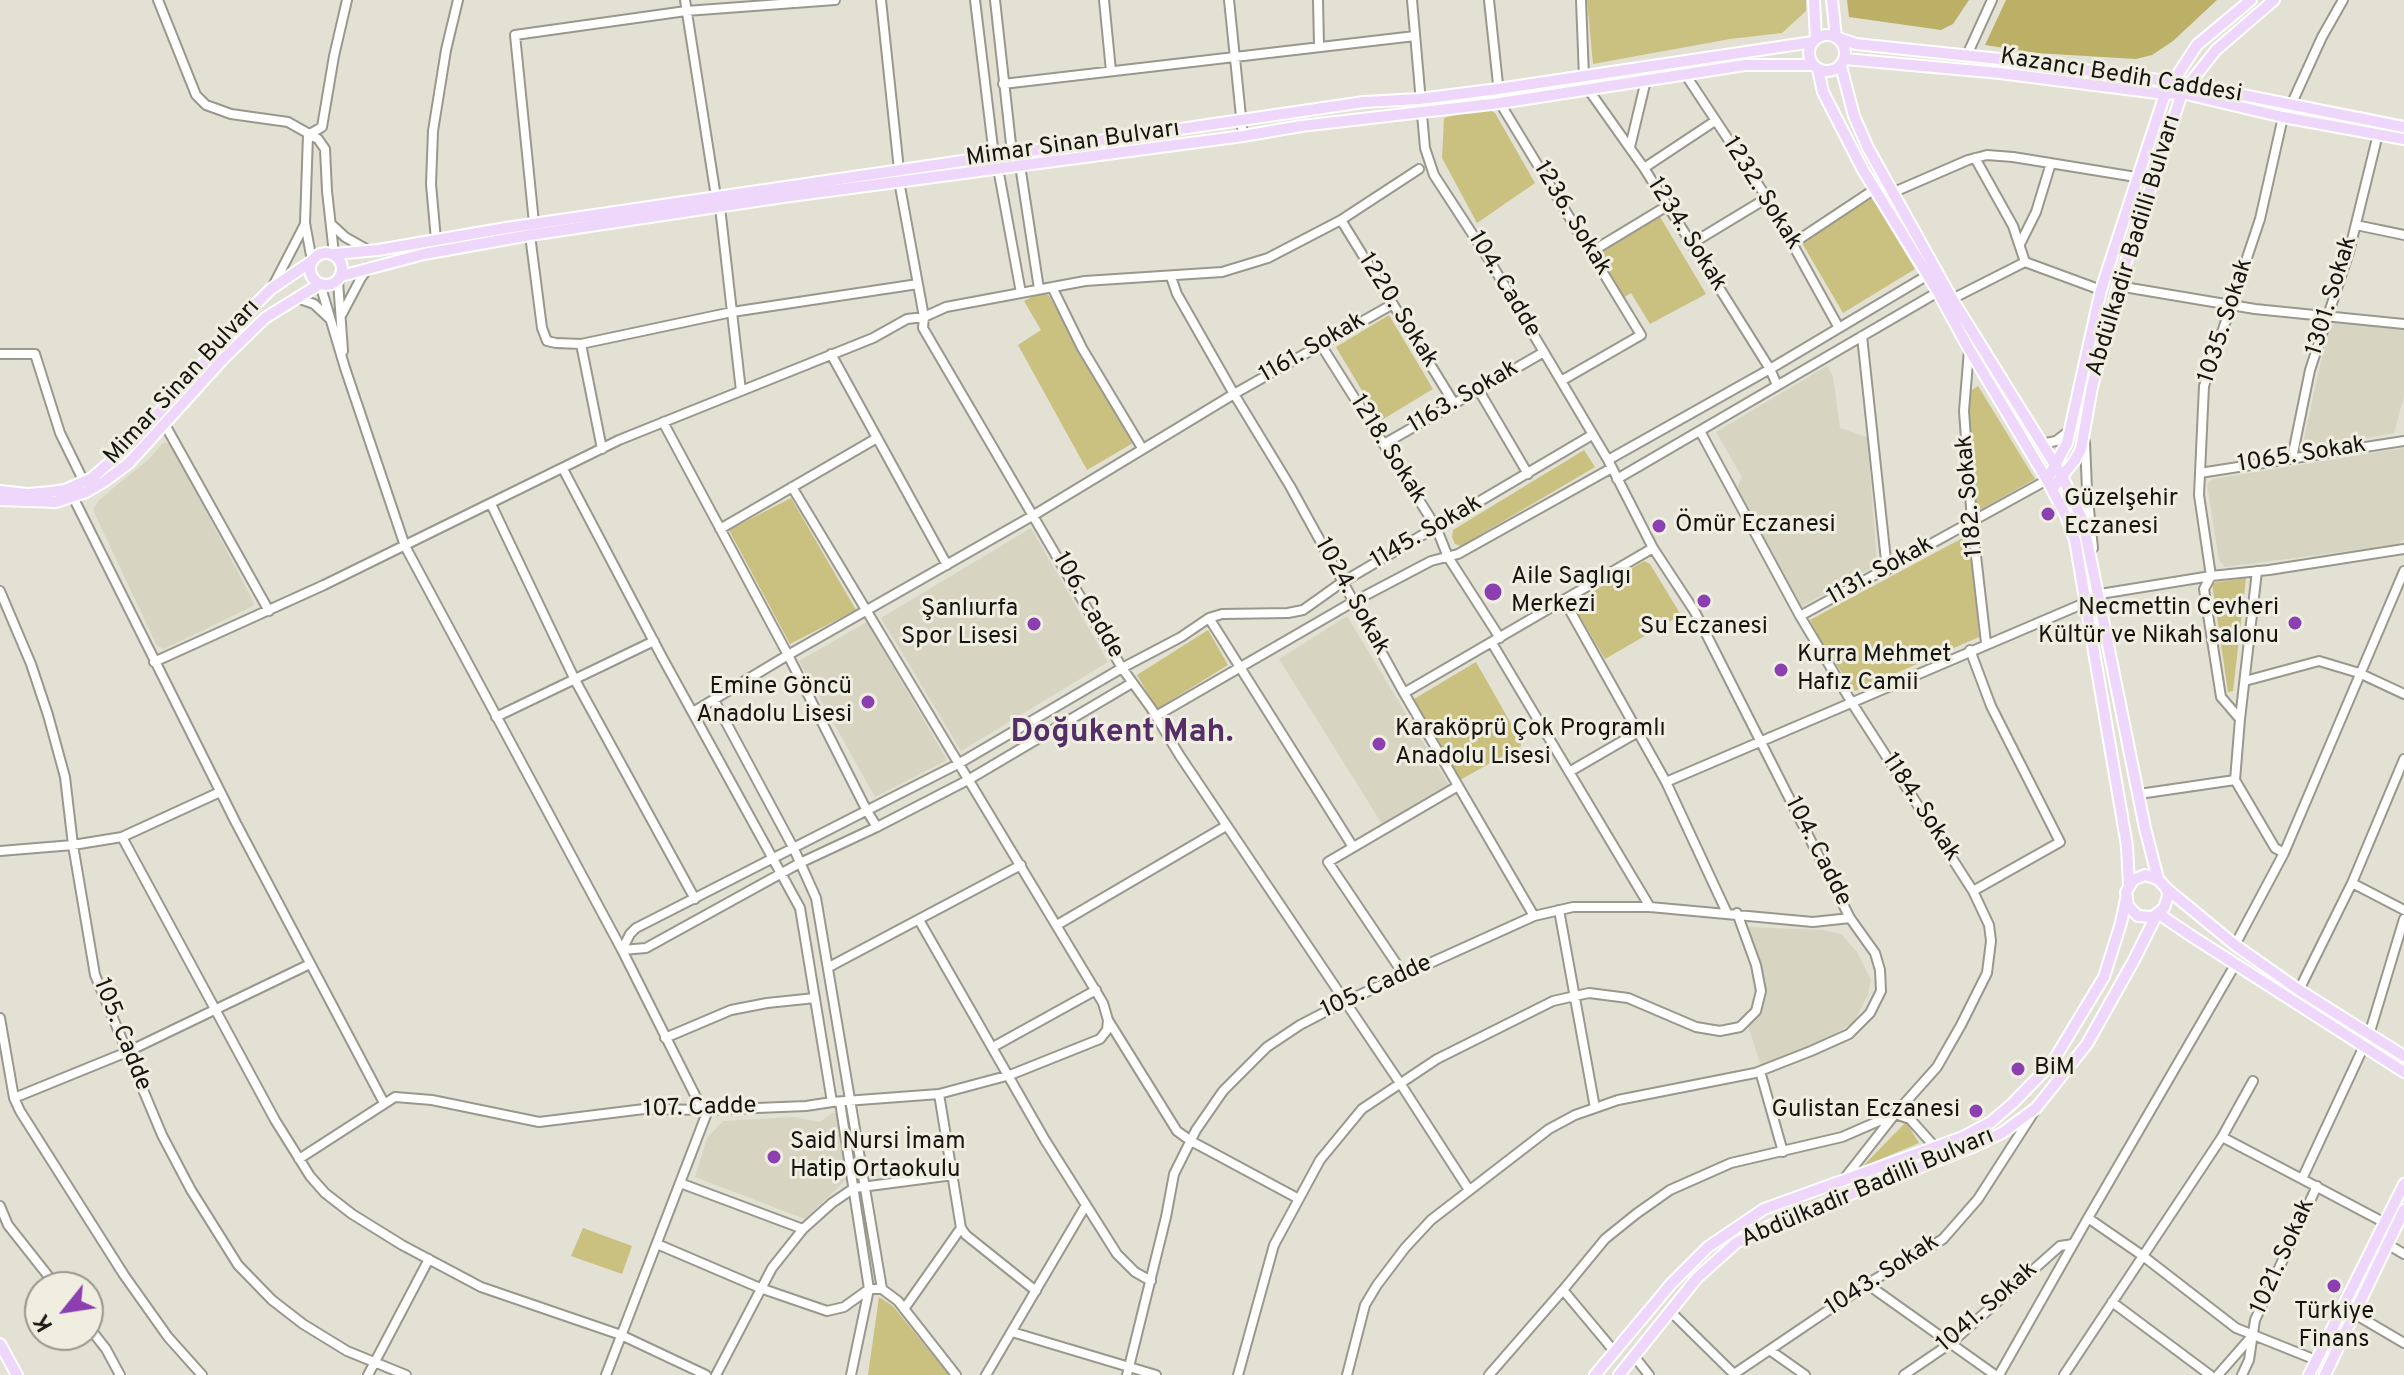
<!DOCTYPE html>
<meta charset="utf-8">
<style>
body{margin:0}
#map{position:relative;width:2404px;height:1375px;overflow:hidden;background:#e2e1d4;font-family:Overpass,sans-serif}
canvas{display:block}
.north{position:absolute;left:24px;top:1271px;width:80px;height:80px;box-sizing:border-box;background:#f0eee1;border:2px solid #99978e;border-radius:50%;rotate:240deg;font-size:22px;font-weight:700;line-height:32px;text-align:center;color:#161511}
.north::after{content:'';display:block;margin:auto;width:28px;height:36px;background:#8b3fb0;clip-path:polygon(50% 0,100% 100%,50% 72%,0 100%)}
</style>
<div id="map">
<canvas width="2404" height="1375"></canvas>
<div class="north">K</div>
</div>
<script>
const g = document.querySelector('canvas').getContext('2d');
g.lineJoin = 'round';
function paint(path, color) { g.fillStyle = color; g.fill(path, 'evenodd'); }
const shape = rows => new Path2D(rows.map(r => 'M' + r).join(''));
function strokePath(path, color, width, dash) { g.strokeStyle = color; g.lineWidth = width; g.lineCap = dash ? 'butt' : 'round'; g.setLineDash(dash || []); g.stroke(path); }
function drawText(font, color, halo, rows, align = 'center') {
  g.font = font + ' Overpass,sans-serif'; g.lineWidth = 6; g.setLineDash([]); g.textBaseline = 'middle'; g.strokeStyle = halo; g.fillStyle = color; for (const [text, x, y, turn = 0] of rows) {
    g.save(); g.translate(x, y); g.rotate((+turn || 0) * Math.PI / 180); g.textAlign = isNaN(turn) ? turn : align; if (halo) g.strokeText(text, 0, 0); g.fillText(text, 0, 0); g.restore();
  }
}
paint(shape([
 [2336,321,2404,327,2404,396,2394,433,2307,449,2303,443,2328,329],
 [1827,366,1833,376,1840,428,1867,437,1877,561,1875,566,1801,607,1736,491,1742,477,1716,432],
 [164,442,171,444,254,603,253,606,164,649,157,646,93,510,99,500,149,459],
 [2404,448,2404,540,2395,545,2225,567,2219,560,2207,484,2213,479],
 [1031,528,1108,662,961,751,881,618],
 [1347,616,1449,785,1382,824,1279,659],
 [867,622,947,760,875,797,799,661],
 [1750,927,1822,930,1841,934,1857,952,1871,980,1868,995,1854,1022,1819,1043,1761,1066,1748,1026,1762,1010,1765,998,1766,981,1748,931],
 [832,1113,839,1113,851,1175,805,1219,695,1177,707,1138,723,1121,793,1117,820,1122]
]), '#d7d5c1');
paint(shape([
 [1587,0,1806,0,1806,11,1782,33,1730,39,1593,64],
 [1485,107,1495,113,1535,183,1477,223,1442,158,1444,118],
 [1872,198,1915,269,1843,313,1802,243],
 [1659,215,1706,294,1650,324,1631,293,1623,298,1598,253],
 [1043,291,1049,296,1133,443,1087,470,1018,345,1041,330,1024,301],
 [1389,315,1433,389,1380,421,1336,347],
 [1978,386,2035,479,1978,511,1969,505,1966,394],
 [1584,450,1595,467,1461,546,1455,544,1452,537,1453,530],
 [791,498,856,610,790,644,729,530],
 [1970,534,1979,637,1855,691,1824,647,1810,620],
 [1644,561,1650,564,1681,615,1605,659,1575,608,1577,601],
 [2246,578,2233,691,2228,692,2212,583],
 [1208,630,1228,665,1157,709,1137,675],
 [1476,662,1521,741,1521,746,1460,780,1414,699],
 [1906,1122,1919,1143,1862,1167],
 [583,1228,632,1246,622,1274,571,1256],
 [879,1297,893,1306,949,1375,868,1375]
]), '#cac080');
paint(shape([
 [1847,0,1969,0,1953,24,1941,30,1849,17],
 [2006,0,2217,0,2173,41,2152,55,2136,59,2036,53,1985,45]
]), '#bbb065');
const minor = shape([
 [158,0,196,95,206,105,231,114,288,122,318,139,325,149,327,191,334,254],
 [685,0,716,197],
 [881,0,899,170],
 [975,0,994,156],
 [995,0,1012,153],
 [1104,0,1111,71],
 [1229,0,1243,136],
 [1318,0,1319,46],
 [1489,0,1500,103,1641,335,1561,381],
 [1581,0,1584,77,1588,89,1644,168,1770,369,1777,385],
 [1967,55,1992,0],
 [1680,61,1685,74,1767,198,1839,328],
 [1003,84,1415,36],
 [2291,105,2322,37,2343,0],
 [2283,117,2260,219,2204,386,2199,495,2211,576,2204,589,2221,697,2240,719,2235,780,2275,848,2284,853],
 [308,135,322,127,334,56,347,0],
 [308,135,305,223,312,261],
 [1630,147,1646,80],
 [1975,158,2013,226,2025,262],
 [1020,165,1039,289],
 [998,168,1021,293],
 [1644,168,1715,121],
 [899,181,924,317,923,328,1122,668,1151,708,1180,756,1400,1083,1469,1190],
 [1894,192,1968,160,1987,155,2013,157,2136,177],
 [720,207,741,391],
 [1341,220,1454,403],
 [534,223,515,35,686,11,835,0],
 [331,224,345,237,368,250],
 [2356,225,2404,235],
 [530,235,542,328,547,341,556,343,581,344,732,312,918,284],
 [436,240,431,184,433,131,446,50,458,0],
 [1691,244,1767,198],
 [1792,244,1875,189],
 [2020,244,2036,212,2051,163],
 [1591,252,1667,206],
 [1171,277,1177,294,1234,394,1290,486,1404,693,1534,916],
 [338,281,343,351],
 [320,284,345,368,405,546,622,950,702,1109],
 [273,286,305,224],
 [2118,286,2255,309,2404,324],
 [1052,287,1082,348,1142,448],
 [297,298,314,304,329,318],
 [1952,299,2025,262,2101,290],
 [342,314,361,278,368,268],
 [1862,336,1887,570],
 [581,344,602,449],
 [1321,345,1436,527,1448,557,1500,638],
 [1969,350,1964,411,1972,521,1986,643],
 [0,354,35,354,60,433,84,482],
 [831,354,947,565],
 [1478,389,1528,474],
 [663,422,788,655,867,811,877,827],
 [164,423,269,611],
 [1700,431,1800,616,1852,703,1973,891,1989,925,1991,941,1987,973,1961,1025,1937,1067,1895,1114,1844,1179],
 [2085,442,2087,490,2093,548],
 [1384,444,1544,352],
 [2041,444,2056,441,2069,431],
 [2292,458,2310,370,2349,252,2378,134],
 [1608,460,1770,369,1928,275],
 [563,469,662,657,800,908,832,1102],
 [2200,473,2404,441],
 [1617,479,1938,292],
 [73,497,236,823,384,1103],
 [491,504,575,680,695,899],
 [720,529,877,438],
 [0,591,31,664,48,715,65,777,73,845,95,975,162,1135,191,1190,238,1265,272,1300,303,1324,347,1351,406,1375],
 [2100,594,2211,576,2269,570,2404,549],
 [1564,600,1666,782,1727,913],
 [1800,616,2047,480],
 [1209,618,1222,614,1288,613,1303,610,1341,583,1592,435],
 [1492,643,1650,907],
 [1970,650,1991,706,2060,842,1973,891],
 [154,662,324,585,619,440,873,338,907,319,924,317,946,307,1085,281,1222,272,1268,258,1341,220,1419,169],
 [2245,681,2319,661,2359,673,2404,694],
 [1132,683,968,780,877,827,800,863,646,948,622,950,630,934,636,928,958,764,1122,668,1181,637,1209,618,1353,847],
 [1404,693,1653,548],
 [714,700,794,849,816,898,882,1289],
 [693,712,788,655,1034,515,1234,394,1393,304],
 [1156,716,1353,602,1431,561,1458,554,1610,469],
 [496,717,654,641],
 [2240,719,2257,571],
 [1569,772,1638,732],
 [1666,782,2087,602],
 [2139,794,2235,780],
 [122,837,275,1120,310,1176,325,1193,352,1214,402,1245,481,1287,621,1335,706,1375],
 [0,851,73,845,122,837,220,792],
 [2352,883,2404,910],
 [1559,910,1595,1108],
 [919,920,1045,1140,1117,1254,1135,1272,1151,1281],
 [1057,925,1226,826],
 [2235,945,2284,853,2404,571],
 [829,967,1021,865],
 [1404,975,1328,862,1458,786],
 [2299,990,2352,883,2404,759],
 [0,1018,14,1098,20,1111,124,1275,168,1337,202,1375],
 [1108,1020,1177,1131,1191,1141,1299,1199],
 [2369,1035,2404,919],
 [665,1038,731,1010,767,1003,815,998],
 [2364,1046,2302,1179,2385,1223],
 [993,1047,1096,990],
 [1760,1071,1783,1152],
 [939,1094,961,1228,966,1235,1036,1291],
 [14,1098,127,1052,310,964],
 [840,1102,869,1289,851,1375],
 [2222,1137,2302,1179],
 [299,1159,395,1097,432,1100,539,1122,644,1109,708,1110,806,1106,832,1102,939,1094,1010,1075,1100,1039,1107,1030,1108,1020,1103,1003,792,487],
 [680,1183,803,1229],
 [0,1206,8,1225,57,1287],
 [2088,1218,2143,1256,2222,1137,2253,1081],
 [657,1244,760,1288,827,1311,844,1307,869,1289,882,1289,898,1301,956,1375],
 [2387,1244,2404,1254],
 [1867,1284,1995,1375],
 [1563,1290,1605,1239,1636,1214,1670,1190,1731,1163,1842,1137,1895,1114,1910,1119,1935,1147],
 [2112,1302,2210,1375],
 [904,1309,961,1228],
 [1670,1311,1735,1375],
 [2353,1313,2404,1343],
 [88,1326,106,1349,120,1375],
 [1012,1332,1156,1375],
 [1771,1351,1805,1375],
 [1634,1356,1649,1375],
 [1734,1374,1867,1284,1943,1239,1978,1199,2034,1112],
 [368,1375,429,1259],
 [606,1375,708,1110],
 [716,1375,772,1268,803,1229,832,1203,854,1188,953,1175],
 [986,1375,1086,1205],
 [1127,1375,1166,1217,1174,1174,1196,1130,1223,1091,1267,1047,1300,1025,1344,1002,1534,916,1573,907,1650,907,1813,922,1850,918],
 [1238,1375,1274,1245,1320,1160,1362,1109,1437,1059,1553,1001,1575,996,1589,993,1628,998,1696,1027,1720,1031,1740,1027,1756,1011,1761,991,1756,965,1737,913],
 [1347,1375,1365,1305,1377,1285,1405,1248,1431,1220,1549,1129,1575,1115,1618,1100,1755,1073,1811,1051,1849,1034,1870,1013,1881,991,1880,970,1875,953,1850,918,1695,612,1653,548,1608,460,1488,258,1434,175,1425,148,1412,0],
 [1489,1375,1563,1290,1614,1351],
 [1904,1375,1951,1343,2060,1246,2073,1244],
 [1999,1375,2088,1218,2235,965],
 [2064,1375,2143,1256,2236,1328,2316,1360],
 [2218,1375,2253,1335],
 [2242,1375,2249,1360,2255,1320,2317,1186]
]);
const major = shape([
 [1814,0,1816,39],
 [1832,0,1836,37,1856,44,2010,60,2188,84,2404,127],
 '1809 53a18 18 0 1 1 36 0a18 18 0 1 1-36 0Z',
 [1845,59,2000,73,2165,94,2182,93,2283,117,2404,139],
 [1841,66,1854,116,1868,148,1952,299,2062,476,2083,521,2145,828,2158,879],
 [1818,69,1823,92,1863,170,1938,292,1969,349,2047,480],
 '310 269a16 16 0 1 1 32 0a16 16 0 1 1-32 0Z',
 [334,254,378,250,506,228,1364,102,1420,99,1498,89,1813,42],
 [341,276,424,254,530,235,783,197,1243,136,1301,126,1500,103,1745,65,1813,65],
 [2052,489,2075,460,2081,449,2092,387,2118,286,2182,93,2216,50,2274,0],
 [0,491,27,494,51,492,65,490,92,478,133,442,257,303,271,289,312,261],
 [0,500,56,502,86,492,105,481,129,463,223,359,265,318,320,284],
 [2129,886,2127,846,2075,540,2066,516,2047,480,2067,443,2101,290,2165,94,2197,45,2251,0],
 [2167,889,2168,896,2164,908,2153,917,2138,916,2128,906,2126,892,2133,880,2145,875,2158,879,2167,889,2235,945,2299,990,2404,1056],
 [2159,914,2190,935,2404,1072],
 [0,1344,17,1375],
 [1595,1375,1671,1284,1708,1247,1764,1209,1963,1137,1991,1122,2013,1103,2052,1063,2104,977,2121,923,2126,899],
 [1619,1375,1697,1278,1736,1243,1776,1223,1975,1146,2002,1133,2036,1108,2087,1044,2134,960,2156,916],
 [2309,1375,2404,1184],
 [2325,1375,2404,1210]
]);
strokePath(minor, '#99988c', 12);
strokePath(major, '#fff', 14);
strokePath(minor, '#fff', 8);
strokePath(major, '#efd7fc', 10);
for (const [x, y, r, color] of [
 [2048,514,8,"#8b3fb0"],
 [1659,526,8,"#8b3fb0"],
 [1493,592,10,"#8b3fb0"],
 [1704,601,8,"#8b3fb0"],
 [2295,623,8,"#8b3fb0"],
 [1034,624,8,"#8b3fb0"],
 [1781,670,8,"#8b3fb0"],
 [868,702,8,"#8b3fb0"],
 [1379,744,8,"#8b3fb0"],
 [2018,1069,8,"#8b3fb0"],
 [1976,1111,8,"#8b3fb0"],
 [774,1157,8,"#8b3fb0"],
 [2334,1286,8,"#8b3fb0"]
]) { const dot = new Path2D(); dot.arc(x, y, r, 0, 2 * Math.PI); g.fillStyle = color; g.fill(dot); strokePath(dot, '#f0eee1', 3); }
drawText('24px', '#161511', '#f0eee1', [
 ["Kazancı Bedih Caddesi",2121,77,9],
 ["Mimar Sinan Bulvarı",1073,145,-8],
 ["1232. Sokak",1761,194,58],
 ["1236. Sokak",1571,219,59],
 ["1234. Sokak",1686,235,58],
 ["Abdülkadir Badilli Bulvarı",2135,246,-73],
 ["104. Cadde",1503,285,59],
 ["1301. Sokak",2333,296,-73],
 ["1220. Sokak",1397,311,58],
 ["1035. Sokak",2227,321,-72],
 ["1161. Sokak",1313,349,-30],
 ["Mimar Sinan Bulvarı",183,383,-47],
 ["1163. Sokak",1464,398,-30],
 ["1218. Sokak",1387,450,58],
 ["1065. Sokak",2302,456,-9],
 ["1182. Sokak",1971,496,-95],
 ["1145. Sokak",1427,533,-30],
 ["1131. Sokak",1881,572,-29],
 ["1024. Sokak",1351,597,61],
 ["106. Cadde",1087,606,60],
 ["1184. Sokak",1920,808,57],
 ["104. Cadde",1817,852,63],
 ["105. Cadde",1377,988,-25],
 ["105. Cadde",121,1035,68],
 ["107. Cadde",700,1109,-2],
 ["Abdülkadir Badilli Bulvarı",1868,1189,-23],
 ["1021. Sokak",2284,1257,-66],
 ["1043. Sokak",1883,1276,-33],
 ["1041. Sokak",1988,1308,-41]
]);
drawText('24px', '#161511', '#f0eee1', [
 ["Güzelşehir",2064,500],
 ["Eczanesi",2064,528],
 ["Ömür Eczanesi",1675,526],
 ["Aile Saglıgı",1511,578],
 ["Merkezi",1511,606],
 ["Necmettin Cevheri",2279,609,"right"],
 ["Kültür ve Nikah salonu",2279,637,"right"],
 ["Şanlıurfa",1018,610,"right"],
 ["Spor Lisesi",1018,638,"right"],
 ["Su Eczanesi",1704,628,"center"],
 ["Kurra Mehmet",1797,656],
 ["Hafız Camii",1797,684],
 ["Emine Göncü",852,688,"right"],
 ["Anadolu Lisesi",852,716,"right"],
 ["Karaköprü Çok Programlı",1395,730],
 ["Anadolu Lisesi",1395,758],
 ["BiM",2034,1069],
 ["Gulistan Eczanesi",1960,1111,"right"],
 ["Said Nursi İmam",790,1143],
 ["Hatip Ortaokulu",790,1171],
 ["Türkiye",2334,1313,"center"],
 ["Finans",2334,1341,"center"]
], 'left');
drawText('bold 32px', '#542f67', '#f0eee1', [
 ["Doğukent Mah.",1122,735]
]);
</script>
